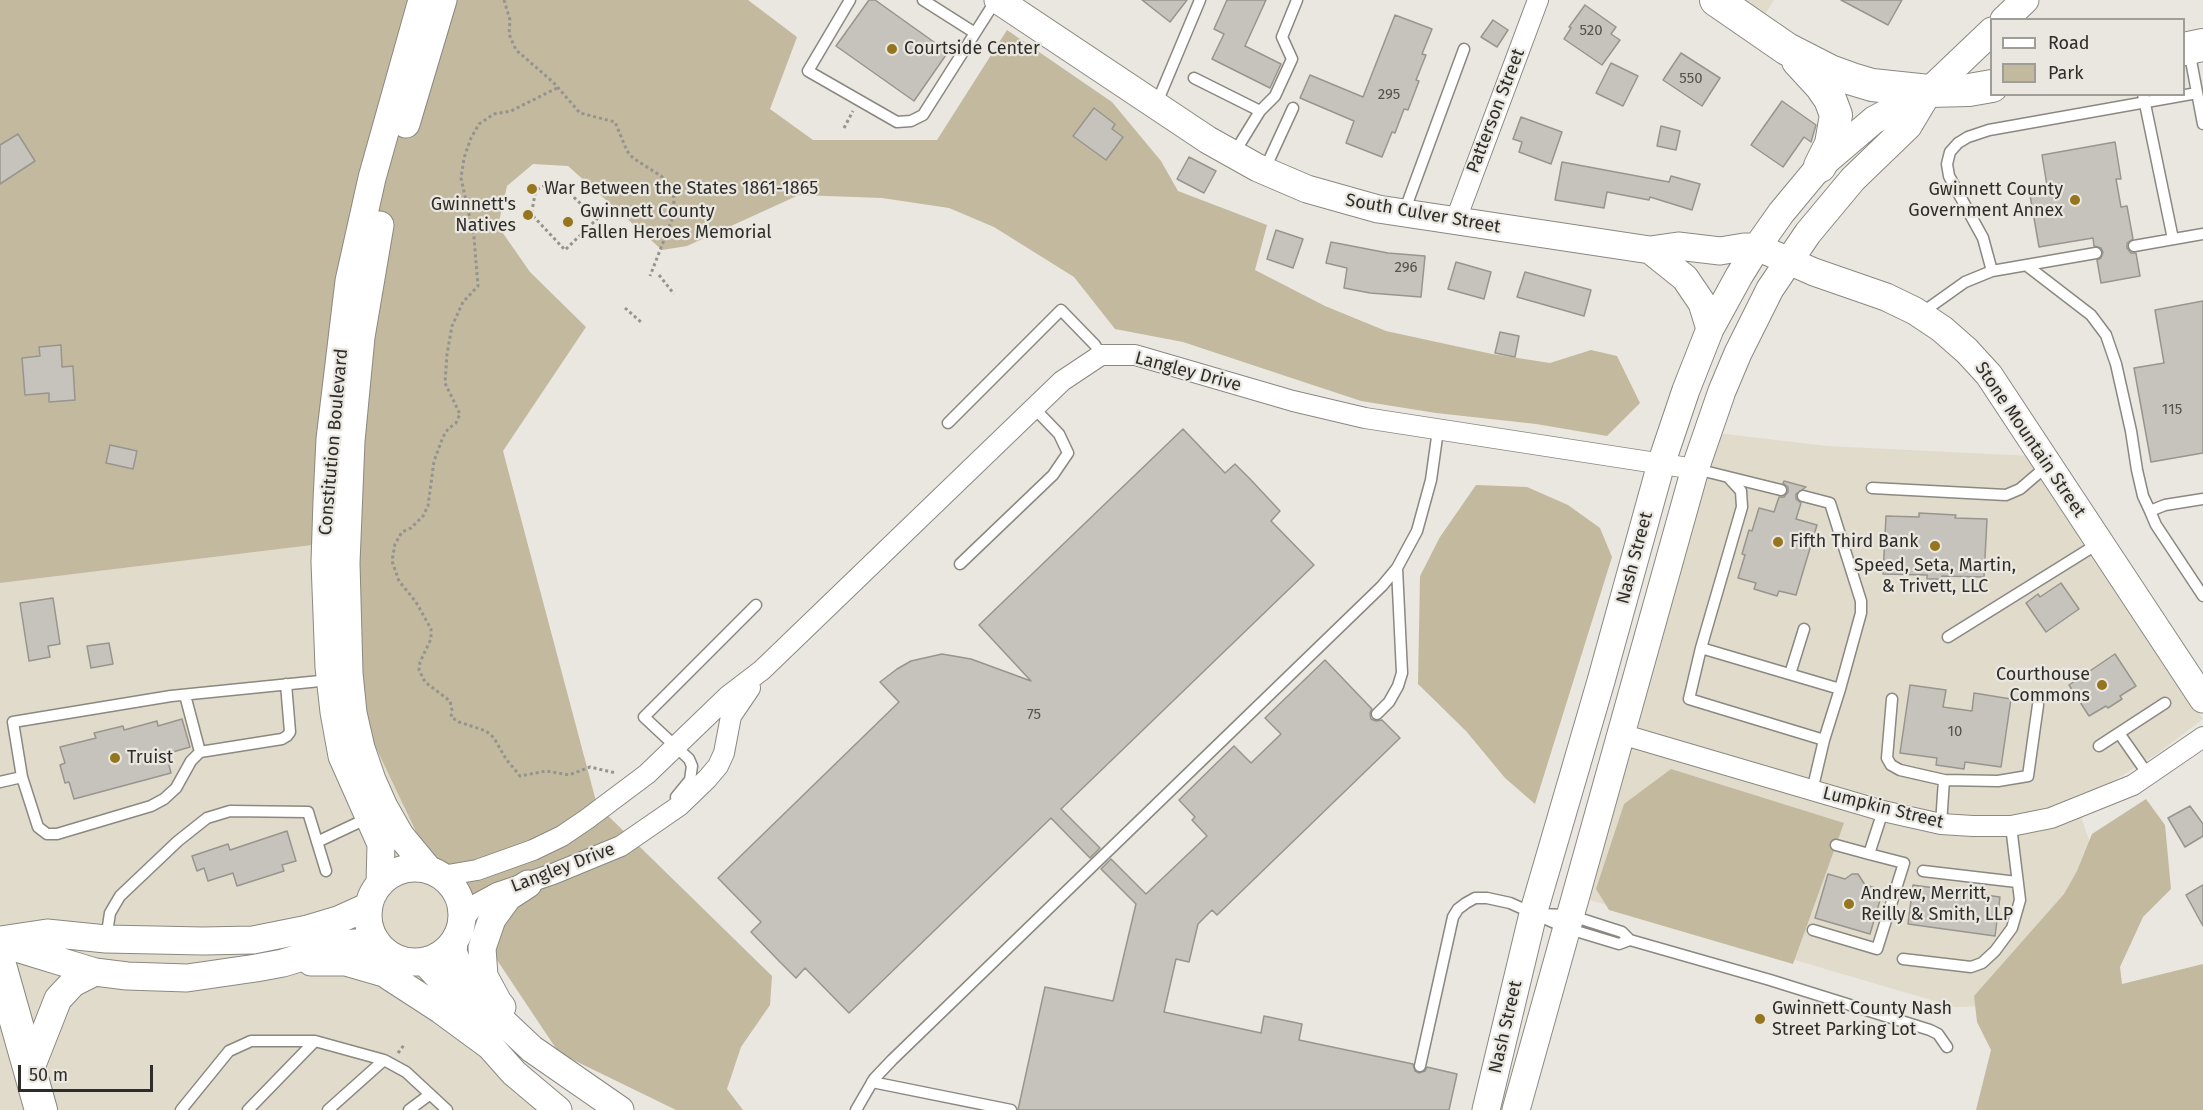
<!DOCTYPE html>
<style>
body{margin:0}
#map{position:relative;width:2203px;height:1110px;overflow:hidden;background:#eae7e0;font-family:"Fira Sans",sans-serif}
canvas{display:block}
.legend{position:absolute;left:1990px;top:18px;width:195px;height:78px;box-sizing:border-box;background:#eae7e0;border:2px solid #9f9d97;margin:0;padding:8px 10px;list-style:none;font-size:18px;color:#2e2d2a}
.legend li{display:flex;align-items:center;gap:12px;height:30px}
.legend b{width:30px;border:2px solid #9f9d97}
.scale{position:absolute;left:18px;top:1065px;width:135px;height:27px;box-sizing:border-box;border:3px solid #2e2d2a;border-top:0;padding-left:8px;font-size:18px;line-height:21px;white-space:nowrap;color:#2e2d2a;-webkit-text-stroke:4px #eae7e0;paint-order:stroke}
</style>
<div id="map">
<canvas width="2203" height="1110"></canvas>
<ul class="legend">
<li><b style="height:8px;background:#fff"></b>Road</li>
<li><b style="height:16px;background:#c3b99e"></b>Park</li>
</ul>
<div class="scale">50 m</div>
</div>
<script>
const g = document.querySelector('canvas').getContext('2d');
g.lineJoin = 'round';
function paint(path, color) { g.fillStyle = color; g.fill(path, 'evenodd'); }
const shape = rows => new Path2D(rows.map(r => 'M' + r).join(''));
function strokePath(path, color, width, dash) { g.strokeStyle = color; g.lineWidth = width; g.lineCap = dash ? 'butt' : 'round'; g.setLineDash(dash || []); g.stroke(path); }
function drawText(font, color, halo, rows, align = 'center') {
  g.font = font + ' "Fira Sans",sans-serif'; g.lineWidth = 4.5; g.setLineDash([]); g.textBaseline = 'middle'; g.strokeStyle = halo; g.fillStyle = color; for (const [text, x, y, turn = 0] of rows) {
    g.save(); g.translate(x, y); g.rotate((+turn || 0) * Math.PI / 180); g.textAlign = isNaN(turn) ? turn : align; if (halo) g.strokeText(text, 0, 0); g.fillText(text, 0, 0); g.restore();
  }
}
paint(shape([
 [1740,0,1774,0,1764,16],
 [1717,433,1827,446,2032,456,2203,719,2157,754,2089,796,2075,800,2115,913,2029,1005,1955,1007,1583,898],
 [337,542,404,808,427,855,514,1084,543,1110,0,1110,0,583]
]), '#e1dbcc');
paint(shape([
 [0,0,748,0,797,37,770,109,813,140,937,140,1007,30,1112,102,1161,161,1178,191,1267,225,1255,270,1325,306,1386,331,1492,354,1550,363,1591,350,1617,356,1640,403,1607,436,1536,424,1436,413,1361,401,1183,342,1115,329,1074,277,994,227,949,208,882,198,799,195,687,246,662,250,568,166,533,164,507,186,498,226,530,272,586,327,503,451,597,805,772,976,770,1005,741,1047,727,1089,743,1110,676,1110,559,1053,427,855,335,661,337,542,0,583],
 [1476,485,1527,487,1568,505,1600,528,1612,557,1535,804,1505,778,1466,731,1418,684,1420,576,1440,537],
 [1671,769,1844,823,1793,964,1609,910,1596,889,1624,804],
 [2146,799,2165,825,2171,889,2143,917,2120,967,2122,984,2203,964,2203,1110,1976,1110,1991,1050,1977,1022,1974,996,2064,894,2077,871,2092,834]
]), '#c3b99e');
const building = shape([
 [869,0,875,0,948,52,914,101,836,46,869,0],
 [1142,0,1187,0,1170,22,1142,0],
 [1227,0,1266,0,1245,46,1281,64,1270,88,1212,59,1224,34,1214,29,1227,0],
 [1841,0,1902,0,1888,25,1841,0],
 [1585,5,1616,27,1611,34,1620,40,1602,65,1564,39,1571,28,1569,27,1585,5],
 [1395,15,1432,29,1422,54,1426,55,1416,80,1419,81,1408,110,1404,109,1395,133,1392,132,1382,157,1346,143,1354,121,1300,98,1310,75,1363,97,1395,15],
 [1493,20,1508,30,1497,47,1481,37,1493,20],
 [1681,53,1720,78,1702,106,1663,80,1681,53],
 [1611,63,1638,76,1623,106,1596,93,1611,63],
 [1782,101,1816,125,1811,142,1804,137,1783,167,1751,145,1782,101],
 [1094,108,1115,124,1112,129,1123,137,1106,160,1073,136,1094,108],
 [1521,117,1562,132,1551,164,1519,152,1522,142,1513,139,1521,117],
 [1661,126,1680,131,1676,150,1657,146,1661,126],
 [18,134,35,161,0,184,0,145,18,134],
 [2115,142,2121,179,2116,179,2121,207,2127,206,2133,239,2127,243,2127,248,2131,253,2136,253,2140,276,2101,283,2097,260,2101,258,2103,252,2101,248,2094,246,2093,238,2039,247,2030,195,2048,192,2042,155,2115,142],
 [1189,157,1216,171,1204,193,1177,179,1189,157],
 [1562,162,1669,182,1671,176,1700,184,1692,210,1650,197,1649,200,1607,192,1604,208,1555,200,1562,162],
 [1276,230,1303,239,1293,268,1267,259,1276,230],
 [1331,242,1388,253,1425,256,1421,297,1370,293,1344,288,1347,268,1326,263,1331,242],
 [1456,262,1491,272,1484,299,1448,289,1456,262],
 [1525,272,1591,290,1584,316,1517,297,1525,272],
 [2203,301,2203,453,2151,462,2134,368,2164,363,2155,310,2203,301],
 [1500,332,1519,336,1515,357,1495,353,1500,332],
 [61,345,62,367,73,366,75,400,49,402,49,393,25,395,22,358,40,356,39,347,61,345],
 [1183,429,1225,473,1235,464,1251,480,1280,511,1271,521,1314,565,1061,809,1100,848,1090,858,1051,818,849,1013,805,968,796,978,779,961,751,932,761,922,718,878,899,702,880,682,897,669,911,661,942,654,971,659,1031,681,979,625,1183,429],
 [110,445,137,451,133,469,106,463,110,445],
 [1784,481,1806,487,1796,494,1796,499,1801,503,1796,519,1817,525,1796,595,1779,591,1777,596,1754,589,1756,583,1738,578,1745,555,1742,554,1749,530,1752,531,1759,508,1774,512,1779,497,1784,497,1788,492,1788,487,1783,483,1784,481],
 [1919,513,1956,515,1955,518,1987,519,1984,577,1942,576,1942,579,1927,579,1927,575,1883,574,1886,516,1919,517,1919,513],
 [2061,583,2079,609,2046,632,2026,603,2038,594,2040,597,2061,583],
 [53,598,60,644,48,646,50,657,29,661,20,603,53,598],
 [109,643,113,664,91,668,87,646,109,643],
 [2115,654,2136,686,2120,696,2122,699,2108,708,2106,706,2089,716,2069,685,2115,654],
 [1325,660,1372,709,1370,713,1371,719,1376,721,1382,720,1400,738,1217,915,1212,910,1198,924,1189,962,1176,959,1164,1012,1261,1033,1264,1016,1302,1024,1299,1040,1413,1064,1415,1071,1419,1073,1425,1071,1427,1067,1457,1074,1449,1110,1018,1110,1045,987,1113,1001,1136,904,1101,869,1111,859,1146,894,1207,836,1192,820,1195,817,1179,800,1234,746,1251,763,1281,734,1265,718,1325,660],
 [1910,685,1946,690,1943,707,1972,711,1974,693,2011,699,2001,767,1965,762,1964,769,1936,765,1937,758,1900,753,1910,685],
 [182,719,190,747,166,754,171,773,74,799,69,782,65,783,60,765,65,763,60,747,96,738,94,733,123,726,124,730,157,721,158,726,182,719],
 [2190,806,2203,824,2203,836,2185,847,2168,818,2190,806],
 [287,831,296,861,282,865,284,871,237,886,233,873,208,881,204,868,197,871,192,856,228,844,230,850,287,831],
 [1828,874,1845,879,1852,874,1858,874,1865,885,1883,890,1870,934,1815,918,1828,874],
 [1913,885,2000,897,1995,936,1908,924,1913,885],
 [2203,885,2203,926,2186,895,2203,885]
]);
paint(building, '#c6c3bc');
strokePath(building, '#98958e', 1.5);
const lane = shape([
 [850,0,808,71,897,122,911,121,923,115,996,0],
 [923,0,975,33],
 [2189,50,2203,124],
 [1194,78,1260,111],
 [2143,94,2173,239],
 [1156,105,1200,0],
 [1233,155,1260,111,1275,96,1292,59,1282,37,1297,0],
 [1264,171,1293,108],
 [1405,214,1407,204,1464,49],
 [2134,246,2203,234],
 [2026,265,2091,315,2106,335,2116,364,2131,431,2137,470,2143,496,2150,511],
 [1992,271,1983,238,1949,176,1947,164,1950,152,1958,143,1968,137,1989,130,2197,93],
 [1920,314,1965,282,1992,271,2096,253],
 [948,423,1061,310,1095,345,1101,355],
 [1696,469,1781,490],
 [1729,478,1741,491,1742,507,1701,648,1840,689,1861,613,1861,601,1830,503,1803,496],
 [1872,488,2006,495,2020,489,2048,465],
 [2203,499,2165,505,2150,511,2156,525,2203,596],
 [960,564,1053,475,1068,453,1059,434,1034,408],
 [1948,637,2099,543],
 [1701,648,1689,699,1824,740],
 [1790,674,1804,629],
 [185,695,200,752],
 [1892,699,1887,758,1891,765,1900,770,1944,780,1941,824],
 [1377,714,1389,702,1398,686,1402,673,1397,568],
 [2119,733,2149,776],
 [2099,746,2165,703],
 [22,777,38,827,47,834,57,834,151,806,164,799,176,788,191,761,200,752,282,739,287,736,290,732,286,684],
 [1944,780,1998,781,2028,776,2038,705],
 [0,782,22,777,13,722,171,696,330,680],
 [1812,791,1824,740,1840,689],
 [676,797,690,780,692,766,689,759,644,717,756,605],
 [317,842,368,818],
 [1836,845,1869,854],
 [1923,871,2017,882],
 [1534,914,1569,915,1622,932,1630,940,1770,980,1930,1030,1938,1034,1947,1047],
 [1813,930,1877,949,1904,863,1869,854,1883,811],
 [106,939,110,913,120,896,178,841,207,818,230,811,308,812,326,871],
 [1903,959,1971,967,1982,963,1995,951,2012,928,2020,900,2011,826],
 [1420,1066,1453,917,1458,909,1466,903,1475,898,1487,898,1510,903,1566,928,1619,944,1630,940],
 [872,1082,1011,1110],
 [181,1110,229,1051,251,1041,315,1041],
 [248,1110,315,1041,384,1060],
 [328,1110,384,1060,406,1072,447,1110],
 [409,1110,429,1095],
 [856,1110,874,1079,892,1060,1382,586,1397,568,1417,531,1431,480,1438,430]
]);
const street = shape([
 [1455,222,1538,0],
 [1621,734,1883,811,1941,824,1973,826,2011,826,2051,818,2133,785,2203,737],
 [442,876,477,870,533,850,562,836,587,819,647,774,728,696,762,670,1062,381,1101,355,1135,355,1293,401,1365,418,1695,469],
 [462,921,475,905,497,893,553,874,621,846,679,806,707,779,718,766,724,753,731,716,750,688]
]);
const secondary = shape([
 [998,0,1208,140,1258,168,1307,189,1378,209,1650,250,1678,246,1720,251,1744,247,1757,247,1814,272,1886,297,1915,311,1942,329,1967,351,1989,375,2203,699],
 [2004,20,2025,0],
 [406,124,443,0],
 [380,225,361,337,351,441,346,563,349,673,353,713,361,748,372,780,384,807,400,835,429,870],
 [1650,250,1685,278,1702,303,1710,329],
 '368 915a47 47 0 1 1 94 0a47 47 0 1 1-94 0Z',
 [380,884,381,844,342,756,334,712,329,667,325,562,327,501,330,439,349,281,372,178,422,0],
 [1,940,47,933,106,939,203,941,253,940,308,929,338,920,369,906],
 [454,942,453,952,464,978,481,1001,532,1049,620,1110],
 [0,943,95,972,127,976,187,978,256,968,283,963,345,944,376,941],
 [424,961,445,984,490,1046,514,1073,558,1110],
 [311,962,346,962,384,973,441,1010,490,1046],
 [502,1007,498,1002,484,976,482,948,492,919,508,897,528,884],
 [30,1070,58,999,73,983,95,972],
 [1486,1110,1533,914,1601,681,1661,464,1686,390,1710,329,1739,276,1757,247,1781,213,1820,166,1874,120,1928,91],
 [1516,1110,1695,469,1722,391,1738,353,1770,289,1808,233,1853,179,1908,126,1929,91,1992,31]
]);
const primary = shape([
 [1716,0,1787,49,1830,71,1852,79,1872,85,1929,91,1969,90,1992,86],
 [2184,49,2203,45],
 [1798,61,1821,86,1830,99,1836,115,1831,144,1820,166],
 [0,965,41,1110]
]);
strokePath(lane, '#8b8881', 13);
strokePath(street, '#8b8881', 22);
strokePath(secondary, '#8b8881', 29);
strokePath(primary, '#8b8881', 34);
strokePath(shape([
 [504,0,510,20,509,34,516,50,553,82,580,113,615,122,627,151,633,158,661,176,671,185,674,198,673,217,650,276],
 [557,88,511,111,494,114,479,124,471,138,464,158,461,178,474,237,478,286,463,302,458,313,452,326,447,354,445,383,460,414,456,423,448,429,443,437,434,461,428,506,423,516,411,528,402,532,395,544,392,561,399,581,416,602,431,629,431,639,420,662,419,670,425,682,450,701,452,710,451,717,459,722,486,731,494,738,506,759,520,776,546,771,569,775,590,767,616,773],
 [844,128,853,111],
 [548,184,564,188,597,219,565,250,534,217,532,211,535,194,538,189,548,184],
 [659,275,674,294],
 [625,308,642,323],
 [398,1053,404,1045]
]), '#95938e', 3, [3, 3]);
strokePath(lane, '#fff', 10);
strokePath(street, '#fff', 20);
strokePath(secondary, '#fff', 27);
strokePath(primary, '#fff', 32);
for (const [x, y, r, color] of [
 [892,49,6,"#95761e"],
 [532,189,6,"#95761e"],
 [2075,200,6,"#95761e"],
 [528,215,6,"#95761e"],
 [568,222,6,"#95761e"],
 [1778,542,6,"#95761e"],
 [1935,546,6,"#95761e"],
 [2102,685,6,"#95761e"],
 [115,758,6,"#95761e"],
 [1849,904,6,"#95761e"],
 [1760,1019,6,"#95761e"]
]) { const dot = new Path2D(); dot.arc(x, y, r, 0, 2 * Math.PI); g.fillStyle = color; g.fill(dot); strokePath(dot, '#eae7e0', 2); }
drawText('15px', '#54524e', null, [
 ["520",1591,31],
 ["550",1691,79],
 ["295",1389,95],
 ["296",1406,268],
 ["115",2172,410],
 ["75",1034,715],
 ["10",1955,732]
]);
drawText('18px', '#2e2d2a', '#eae7e0', [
 ["Courtside Center",904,49],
 ["War Between the States 1861-1865",544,189],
 ["Gwinnett County",2063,190,"right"],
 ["Government Annex",2063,211,"right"],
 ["Gwinnett's",516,205,"right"],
 ["Natives",516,226,"right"],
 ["Gwinnett County",580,212],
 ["Fallen Heroes Memorial",580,233],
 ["Fifth Third Bank",1790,542],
 ["Speed, Seta, Martin,",1935,566,"center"],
 ["& Trivett, LLC",1935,587,"center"],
 ["Courthouse",2090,675,"right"],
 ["Commons",2090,696,"right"],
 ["Truist",127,758],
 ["Andrew, Merritt,",1861,894],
 ["Reilly & Smith, LLP",1861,915],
 ["Gwinnett County Nash",1772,1009],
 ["Street Parking Lot",1772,1030]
], 'left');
drawText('18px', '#2e2d2a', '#eae7e0', [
 ["Patterson Street",1496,111,-69],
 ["South Culver Street",1423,214,10],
 ["Langley Drive",1188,372,15],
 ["Stone Mountain Street",2030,440,56],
 ["Constitution Boulevard",334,442,-85],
 ["Nash Street",1635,558,-75],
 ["Lumpkin Street",1883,808,14],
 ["Langley Drive",563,868,-21],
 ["Nash Street",1506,1027,-77]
]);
</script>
